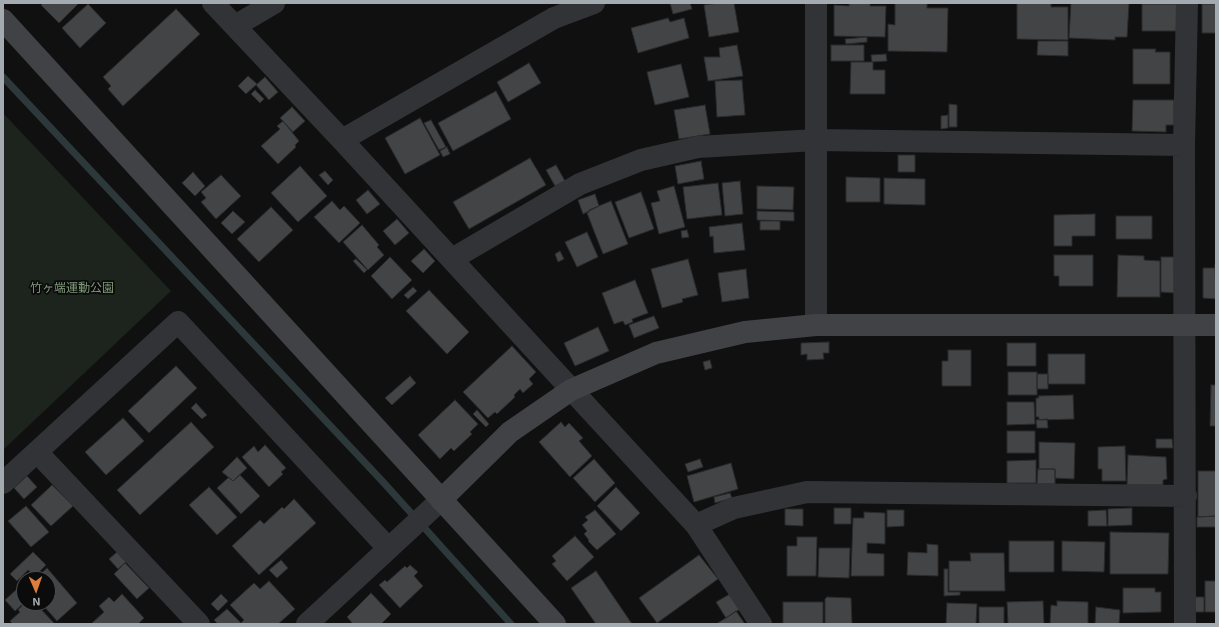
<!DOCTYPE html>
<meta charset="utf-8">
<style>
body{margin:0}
#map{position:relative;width:1219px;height:627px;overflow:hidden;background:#101011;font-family:"Exo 2",sans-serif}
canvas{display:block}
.frame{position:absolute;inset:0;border:4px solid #a3aab0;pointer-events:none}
.north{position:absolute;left:16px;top:571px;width:40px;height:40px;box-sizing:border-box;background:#0b0b0c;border:1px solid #484b4e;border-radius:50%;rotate:178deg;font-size:11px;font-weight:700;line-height:16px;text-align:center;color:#a3aab0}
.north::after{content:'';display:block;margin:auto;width:14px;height:18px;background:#dd7f3c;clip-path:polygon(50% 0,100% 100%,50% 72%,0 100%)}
</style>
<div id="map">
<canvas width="1219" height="627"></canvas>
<div class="frame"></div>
<div class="north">N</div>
</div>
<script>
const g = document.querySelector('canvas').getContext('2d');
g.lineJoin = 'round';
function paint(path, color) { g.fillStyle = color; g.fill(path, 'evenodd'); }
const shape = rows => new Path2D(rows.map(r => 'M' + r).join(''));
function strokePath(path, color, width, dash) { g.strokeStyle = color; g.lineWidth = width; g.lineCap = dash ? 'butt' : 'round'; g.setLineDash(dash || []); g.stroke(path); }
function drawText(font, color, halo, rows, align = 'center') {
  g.font = font + ' "Exo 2","Noto Sans JP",sans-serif'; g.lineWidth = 3.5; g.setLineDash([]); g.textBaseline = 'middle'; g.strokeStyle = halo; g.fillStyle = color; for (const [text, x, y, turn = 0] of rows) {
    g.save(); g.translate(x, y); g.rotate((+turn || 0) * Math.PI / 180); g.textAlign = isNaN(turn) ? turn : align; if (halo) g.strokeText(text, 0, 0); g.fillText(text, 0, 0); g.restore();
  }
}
paint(shape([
 [3,113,171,291,3,450]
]), '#1d231d');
strokePath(shape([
 [3,77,384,483,511,624]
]), '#2d383a', 7);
const building = shape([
 [43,3,79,3,59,23,41,5,43,3],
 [670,3,690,3,692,9,673,14,670,3],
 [719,3,734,3,739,32,709,37,704,5,719,3],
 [849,3,870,3,870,6,886,6,885,37,834,36,834,5,849,6,849,3],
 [895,3,927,3,927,8,948,8,947,52,888,51,888,24,895,25,895,3],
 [1017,3,1051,3,1051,7,1068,7,1068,40,1017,39,1017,3],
 [1071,3,1129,3,1127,37,1115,37,1115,40,1069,38,1071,3],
 [88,4,106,23,80,48,62,28,88,4],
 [1142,4,1177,4,1177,31,1142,31,1142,4],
 [1202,4,1216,4,1216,33,1202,33,1202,4],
 [176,9,200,34,123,106,108,89,111,86,103,77,176,9],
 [668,18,670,22,684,18,689,38,638,53,631,28,668,18],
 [867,37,867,42,846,44,845,39,867,37],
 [1038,41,1068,41,1068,56,1037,55,1038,41],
 [737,45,743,76,708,81,704,57,720,57,719,48,737,45],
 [831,45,864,45,864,61,831,61,831,45],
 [1133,49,1156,49,1155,52,1170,52,1170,84,1133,84,1133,49],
 [886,54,887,61,872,62,871,55,886,54],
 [851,62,873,62,873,70,885,70,885,94,850,94,851,62],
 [529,63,541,83,508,102,497,82,529,63],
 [681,64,689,97,655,105,647,72,681,64],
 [248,76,257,84,246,94,238,86,248,76],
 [265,77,278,92,269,100,256,85,265,77],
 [742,80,745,115,717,117,715,81,742,80],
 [255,90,264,99,260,103,251,94,255,90],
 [496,91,511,119,453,151,438,123,496,91],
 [1133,100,1174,100,1174,125,1166,125,1166,132,1132,131,1133,100],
 [949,104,957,105,957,127,949,127,949,104],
 [705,105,710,134,679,139,674,110,705,105],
 [292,107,305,121,293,132,280,118,292,107],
 [948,115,948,128,941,129,941,116,948,115],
 [420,118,440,155,405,174,385,138,420,118],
 [431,120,446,147,439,150,424,123,431,120],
 [283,121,299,141,295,145,296,147,278,164,261,146,280,129,277,126,283,121],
 [447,147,450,154,443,157,440,151,447,147],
 [898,155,915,155,915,172,898,172,898,155],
 [530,158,546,185,469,229,453,202,530,158],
 [701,161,704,179,678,184,675,166,701,161],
 [556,165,565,181,555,186,546,170,556,165],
 [300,166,327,196,298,222,271,193,300,166],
 [325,171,333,180,328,185,319,175,325,171],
 [193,172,205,186,195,196,182,183,193,172],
 [221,175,241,196,216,219,201,202,206,198,201,192,221,175],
 [846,177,880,178,880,202,846,202,846,177],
 [884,178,925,179,925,205,884,204,884,178],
 [740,181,743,214,725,216,722,183,740,181],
 [718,183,722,215,687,219,683,187,718,183],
 [674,186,685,227,659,234,651,203,660,201,657,191,674,186],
 [757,186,794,187,793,210,757,209,757,186],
 [368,190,380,204,367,214,356,200,368,190],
 [641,192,654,229,629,238,615,202,641,192],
 [595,194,599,206,583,214,578,200,595,194],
 [332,201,340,210,344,206,360,223,339,243,314,217,332,201],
 [611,201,628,244,603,254,587,213,589,212,589,210,611,201],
 [271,207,293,230,259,262,237,239,271,207],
 [233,211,245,222,232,234,221,223,233,211],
 [757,211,794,212,794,221,757,220,757,211],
 [1095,214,1095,236,1072,236,1072,246,1054,246,1054,215,1095,214],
 [1116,216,1152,216,1152,239,1116,239,1116,216],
 [397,219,409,233,395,245,383,231,397,219],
 [760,221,780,221,780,230,760,230,760,221],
 [742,223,745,250,714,253,713,236,710,237,709,227,742,223],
 [362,225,379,245,377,247,384,255,368,270,343,242,362,225],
 [687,230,689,237,682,238,681,231,687,230],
 [587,232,598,257,577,267,565,242,587,232],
 [424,249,435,261,423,273,411,261,424,249],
 [560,251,564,259,558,262,555,254,560,251],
 [1054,255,1093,255,1093,286,1059,286,1059,276,1054,276,1054,255],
 [1118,255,1144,256,1144,260,1160,261,1160,297,1117,297,1118,255],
 [390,257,412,280,392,299,371,276,390,257],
 [1161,257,1176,257,1175,293,1161,292,1161,257],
 [356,259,367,270,364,273,353,261,356,259],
 [688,259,698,295,682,299,683,302,662,308,651,269,688,259],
 [1215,265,1216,299,1203,298,1203,268,1215,268,1215,265],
 [746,269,749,298,722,302,718,273,746,269],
 [635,280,648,313,632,319,633,322,625,325,623,321,614,324,602,293,635,280],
 [413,287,417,291,408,299,404,295,413,287],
 [429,290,469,332,447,354,406,311,429,290],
 [654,316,659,328,634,338,629,325,654,316],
 [598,327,609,351,575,366,564,343,598,327],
 [829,342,829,353,823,353,824,359,807,360,807,354,801,355,801,343,829,342],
 [1007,343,1036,343,1036,366,1007,366,1007,343],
 [512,346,536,372,529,379,533,384,523,393,520,389,514,395,515,397,497,414,495,412,488,418,463,392,512,346],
 [948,350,971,350,971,386,942,386,942,361,948,361,948,350],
 [1048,354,1085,354,1085,384,1048,384,1048,354],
 [710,360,712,368,705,370,703,362,710,360],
 [176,366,197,388,149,433,128,411,176,366],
 [1008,372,1037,372,1037,395,1008,395,1008,372],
 [1037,374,1048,374,1048,389,1037,389,1037,374],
 [410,376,416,383,392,405,385,398,410,376],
 [1211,385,1216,385,1216,426,1210,426,1211,385],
 [1073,395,1074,419,1039,420,1039,417,1036,417,1036,398,1039,398,1038,396,1073,395],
 [455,400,478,424,470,432,472,434,454,451,451,448,440,459,418,435,455,400],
 [1007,402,1034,402,1035,424,1007,425,1007,402],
 [196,403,207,415,202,419,191,408,196,403],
 [477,410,489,424,486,427,473,414,477,410],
 [123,418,144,441,106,475,85,452,123,418],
 [1047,419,1048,428,1037,428,1036,420,1047,419],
 [191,422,214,447,140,515,117,490,191,422],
 [561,422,565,427,569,423,583,438,579,441,592,456,570,477,539,442,561,422],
 [1007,431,1035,431,1035,453,1007,453,1007,431],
 [1156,439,1172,439,1173,448,1156,448,1156,439],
 [1039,442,1075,443,1074,479,1055,478,1055,469,1039,469,1039,442],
 [265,445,286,468,281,472,283,474,269,487,242,457,254,446,258,452,265,445],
 [1125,446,1126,481,1102,481,1102,469,1098,469,1098,447,1125,446],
 [1128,455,1166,457,1167,479,1163,480,1163,485,1127,485,1128,455],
 [237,457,247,468,233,481,222,472,237,457],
 [594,459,615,483,595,502,573,478,594,459],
 [700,459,703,467,688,472,685,464,700,459],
 [1036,460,1036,483,1007,483,1007,461,1036,460],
 [731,463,738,489,694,502,687,476,731,463],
 [1038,469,1055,469,1055,484,1037,484,1038,469],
 [1198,471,1216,471,1216,516,1198,517,1198,471],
 [240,475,260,496,241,514,217,488,229,477,233,481,240,475],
 [27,476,37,487,24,499,14,488,27,476],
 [52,485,73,506,51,526,31,505,52,485],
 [209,487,237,517,217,535,189,505,209,487],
 [616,487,640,513,621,531,597,506,616,487],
 [730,493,732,498,715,503,714,497,730,493],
 [294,499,316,523,259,575,232,546,260,520,264,524,282,507,284,509,294,499],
 [26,506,49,532,31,547,8,521,26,506],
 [834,508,851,508,851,524,834,524,834,508],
 [1132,508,1132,525,1108,526,1108,509,1132,508],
 [785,509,803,509,803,526,785,525,785,509],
 [595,510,616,534,597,550,588,541,589,540,584,534,587,531,582,525,588,520,585,517,595,510],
 [887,510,904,510,904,526,887,527,887,510],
 [1106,510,1107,526,1088,526,1088,511,1106,510],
 [864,512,885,513,885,544,867,543,867,553,884,554,884,576,851,576,853,518,864,518,864,512],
 [1216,516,1216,527,1197,527,1197,517,1216,516],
 [1110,532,1169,533,1168,574,1110,574,1110,532],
 [575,536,594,557,567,581,552,564,556,561,552,556,575,536],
 [797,537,817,537,816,576,787,576,787,546,797,546,797,537],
 [1009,541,1054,541,1054,572,1009,572,1009,541],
 [1062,541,1105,542,1104,572,1062,571,1062,541],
 [927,544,938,545,938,576,907,575,908,552,927,553,927,544],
 [819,548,850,548,849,578,818,577,819,548],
 [33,552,46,565,35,576,28,570,17,581,10,574,33,552],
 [117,552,126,562,118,569,109,559,117,552],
 [970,553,1004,553,1005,591,949,591,949,561,971,561,970,553],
 [699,555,718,579,657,623,639,598,699,555],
 [281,560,288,568,277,578,269,570,281,560],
 [125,563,149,588,137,599,114,574,125,563],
 [410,565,418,572,414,576,423,586,400,608,379,585,385,580,387,582,405,566,407,568,410,565],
 [47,568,77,603,57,621,41,603,48,603,48,579,31,579,33,577,35,579,47,568],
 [944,569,948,569,948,592,960,592,960,595,944,596,944,569],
 [596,571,632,624,596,624,571,588,596,571],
 [269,581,295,609,278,624,240,624,244,620,230,605,254,583,260,589,269,581],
 [1205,581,1216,581,1216,612,1205,612,1205,581],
 [18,588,24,595,24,603,15,611,5,600,18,588],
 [1123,588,1155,588,1155,592,1161,592,1161,612,1123,613,1123,588],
 [371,593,391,614,381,624,353,624,347,617,371,593],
 [122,594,144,618,138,624,91,624,104,612,99,606,109,597,114,602,122,594],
 [221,594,228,601,218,611,211,604,221,594],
 [730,594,740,609,726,618,716,602,730,594],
 [827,597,851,598,852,624,825,624,825,599,827,597],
 [1195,597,1204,597,1204,612,1195,612,1195,597],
 [1043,601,1044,624,1008,624,1007,602,1043,601],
 [1057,601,1088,602,1088,624,1050,624,1051,605,1057,606,1057,601],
 [783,602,823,602,823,624,783,624,783,602],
 [25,603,35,603,55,624,13,624,10,621,20,612,18,610,25,603],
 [947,603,977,604,976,624,946,624,947,603],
 [979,607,1004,607,1004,624,979,624,979,607],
 [1096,607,1120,610,1119,624,1095,624,1096,607],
 [227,609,241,623,240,624,218,624,214,620,227,609],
 [736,611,745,624,716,624,726,618,736,611]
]);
paint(building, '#424446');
strokePath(building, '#2a2b2d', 1);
strokePath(shape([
 [213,3,342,140,696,525,761,624],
 [235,26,274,3],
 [342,140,554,18,594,3],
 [452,259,580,184,641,160,698,147,815,140,1184,145],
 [816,325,816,3],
 [37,452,199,624],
 [3,483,178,322,388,548],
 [696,525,734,508,807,492,1186,496],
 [307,624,441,500],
 [1185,624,1184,145,1187,3]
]), '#313336', 22);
strokePath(shape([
 [3,20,555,624],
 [441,500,510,432,571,390,656,353,745,332,816,325,1216,325]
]), '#404245', 22);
drawText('12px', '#819a7b', '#0b0b0c', [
 ["竹ヶ端運動公園",72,288]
]);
</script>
